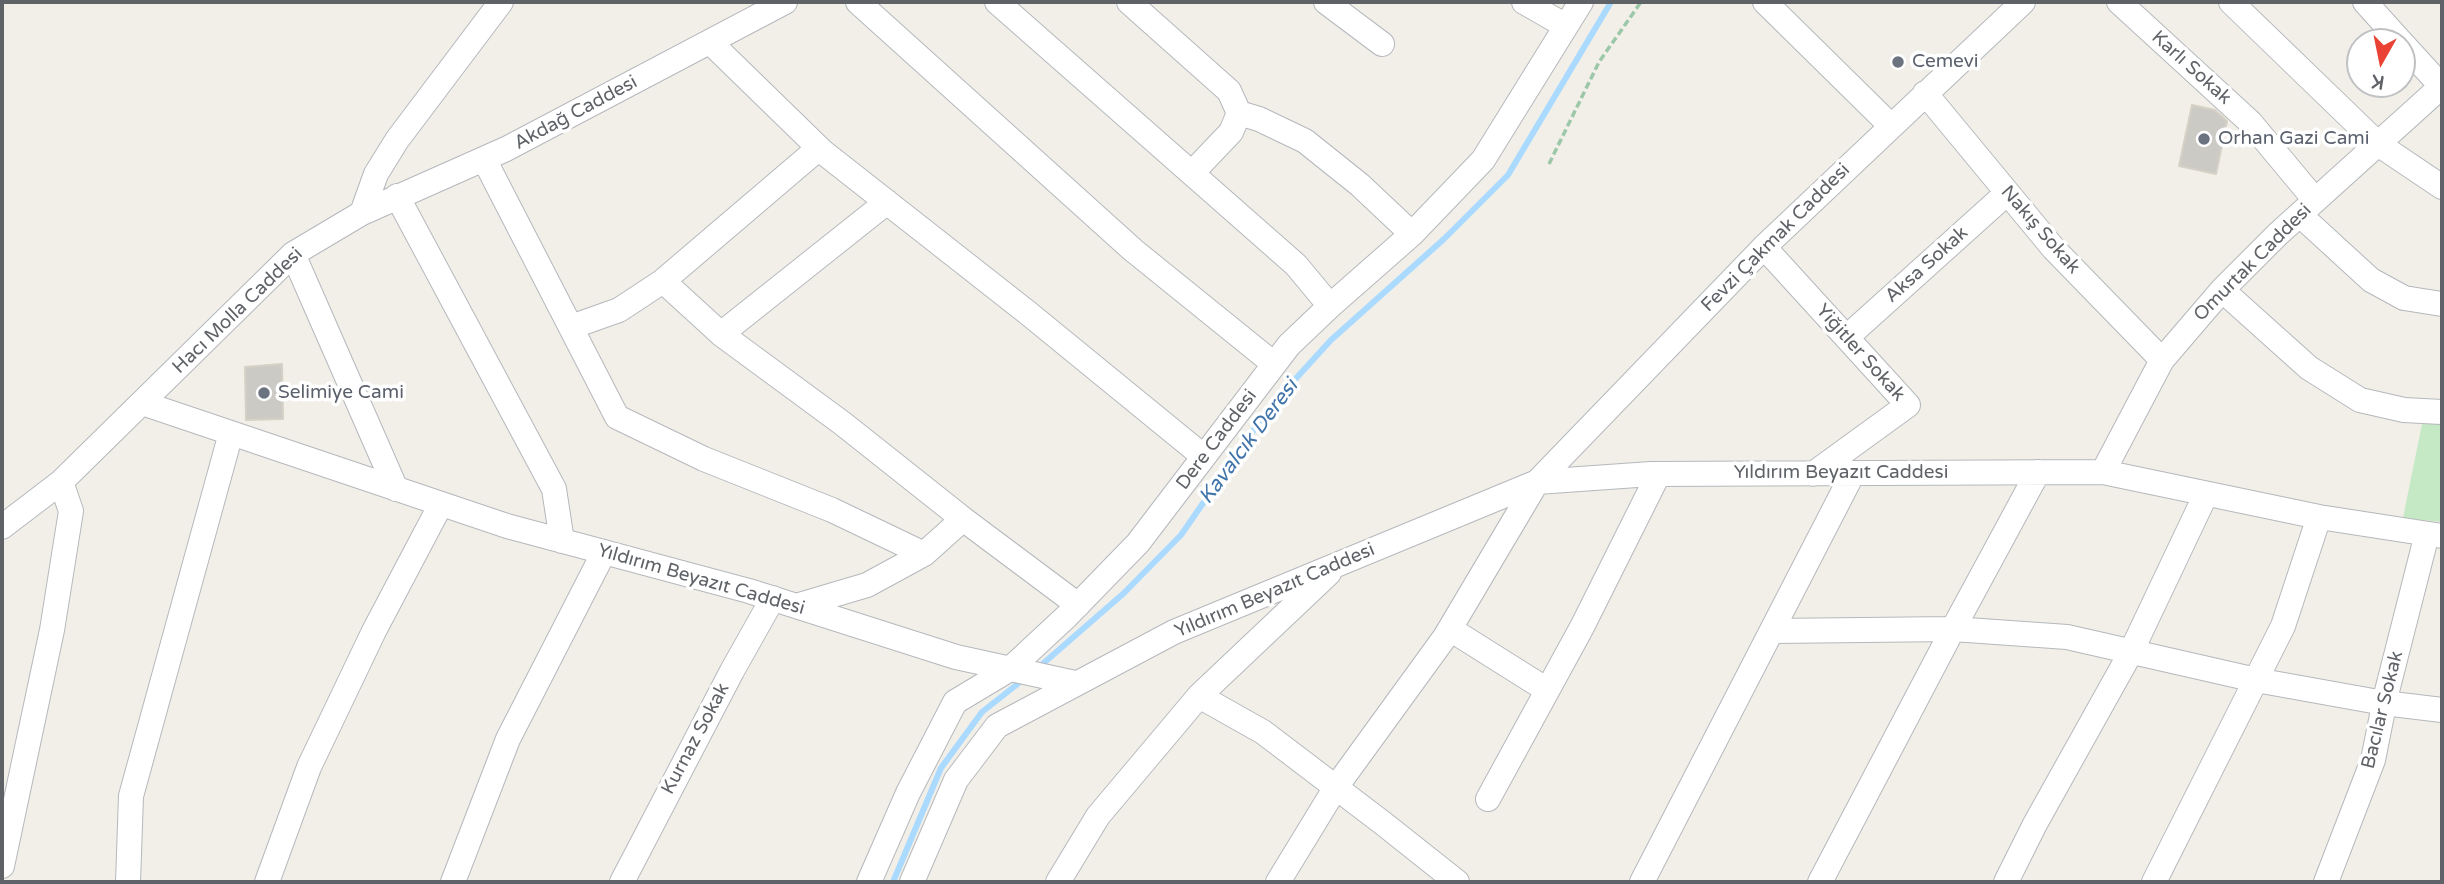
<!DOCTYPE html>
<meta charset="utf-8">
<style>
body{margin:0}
#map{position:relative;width:2444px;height:884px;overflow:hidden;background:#f1efe8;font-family:"Varela Round",sans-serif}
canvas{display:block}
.frame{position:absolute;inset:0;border:4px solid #5f6368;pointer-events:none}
.north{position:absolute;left:2346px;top:28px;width:70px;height:70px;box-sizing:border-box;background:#fff;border:2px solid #bfc1c3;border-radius:50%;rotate:189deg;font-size:19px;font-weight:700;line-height:28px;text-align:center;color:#5f6368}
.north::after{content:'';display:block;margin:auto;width:24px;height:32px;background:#ea4335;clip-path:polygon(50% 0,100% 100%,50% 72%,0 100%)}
</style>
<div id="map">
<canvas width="2444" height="884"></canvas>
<div class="frame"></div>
<div class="north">K</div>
</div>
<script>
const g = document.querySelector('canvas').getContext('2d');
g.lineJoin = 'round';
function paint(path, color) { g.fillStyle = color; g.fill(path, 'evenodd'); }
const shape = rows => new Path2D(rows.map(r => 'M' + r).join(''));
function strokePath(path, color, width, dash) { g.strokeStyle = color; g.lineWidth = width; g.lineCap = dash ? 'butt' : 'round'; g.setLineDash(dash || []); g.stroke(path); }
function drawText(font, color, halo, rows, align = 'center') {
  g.font = font + ' "Varela Round",sans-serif'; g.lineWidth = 7; g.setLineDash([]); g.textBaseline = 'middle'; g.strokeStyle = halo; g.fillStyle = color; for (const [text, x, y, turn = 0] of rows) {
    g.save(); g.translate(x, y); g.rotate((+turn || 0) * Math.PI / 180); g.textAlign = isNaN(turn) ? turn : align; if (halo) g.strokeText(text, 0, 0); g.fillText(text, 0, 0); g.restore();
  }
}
paint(shape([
 [2442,422,2442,522,2403,518,2422,424]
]), '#c5e8c5');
strokePath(shape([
 [1038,668,1124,593,1181,535,1269,408,1331,340,1444,239,1508,175,1611,2],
 [893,882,941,768,982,712,1024,679]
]), '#aadaff', 6);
const building = shape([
 [2192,105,2215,110,2227,121,2216,174,2179,166,2192,105],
 [282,364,283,419,246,420,245,367,282,364]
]);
paint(building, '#cccac5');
strokePath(building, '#d6d1c6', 2);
const minor = shape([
 [858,2,1133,250,1274,364],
 [997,2,1296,265,1330,306],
 [1129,2,1229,91,1239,113,1231,132,1192,173],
 [1326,2,1382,44],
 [1524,2,1566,26],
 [1765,2,1891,126],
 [2119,2,2250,122,2315,200],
 [2231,2,2378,144,2442,187],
 [2365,2,2401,42],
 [710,42,823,152,1028,313,1203,456],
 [2402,43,2442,87],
 [1925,93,2054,249,2162,360],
 [1239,113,1259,119,1305,141,1360,185,1412,234],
 [484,159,617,417,704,459,832,510,924,554],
 [397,196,554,489,562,541],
 [362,213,506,149,785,2],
 [2300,215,2371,280,2404,298,2442,304],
 [1764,247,1908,405,1813,474],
 [293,254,396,489],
 [663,281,721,334,842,423,963,519,1078,605],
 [2222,290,2309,368,2360,400,2404,410,2442,412],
 [571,327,619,310,663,281,819,148],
 [721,334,887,202],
 [1847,337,2007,193],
 [142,403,507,526,749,591,956,657,1075,683],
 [2103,472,2162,360,2222,290,2278,234,2442,86],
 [2,527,61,482,293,254,362,213,376,174,397,140,501,2],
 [796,606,867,585,924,554,963,519],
 [1450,629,1547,690],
 [1773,631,1953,629,2067,637,2256,680,2384,703,2442,710],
 [1199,696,1263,732,1384,824,1457,882],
 [1488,799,1582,627,1658,475],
 [2,866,52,630,71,511,61,482],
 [128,882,131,796,231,433],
 [267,882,309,767,374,631,441,504],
 [453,882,508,739,604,552],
 [622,882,732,671,773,598],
 [869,882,908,793,955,702,1010,669,1067,616,1138,543,1289,345,1330,306,1412,234,1483,160,1581,2],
 [912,882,956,780,997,726,1174,632,1537,482,1651,474,2103,472,2319,517,2442,536],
 [1058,882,1098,816,1199,696,1329,573],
 [1278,882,1336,787,1445,637,1537,482,1764,247,2023,2],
 [1642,882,1853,473],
 [1820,882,1953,629,2038,472],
 [2006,882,2035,824,2131,652,2206,494],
 [2154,882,2283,626,2319,517],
 [2326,882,2373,760,2386,695,2427,534]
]);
strokePath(minor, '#b5b8bc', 26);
strokePath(shape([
 [1549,164,1599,62,1641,2]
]), '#9cc7a9', 3.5, [7, 3.5]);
strokePath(minor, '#fff', 24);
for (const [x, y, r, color] of [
 [1898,62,7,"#6b7280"],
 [2204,139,7,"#6b7280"],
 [264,393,7,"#6b7280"]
]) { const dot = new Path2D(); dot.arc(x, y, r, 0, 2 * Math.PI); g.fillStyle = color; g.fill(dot); strokePath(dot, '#fff', 2.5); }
drawText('19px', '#5b616d', '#fff', [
 ["Cemevi",1912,62],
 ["Orhan Gazi Cami",2218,139],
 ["Selimiye Cami",278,393]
], 'left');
drawText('19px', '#5f6368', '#fff', [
 ["Karlı Sokak",2191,68,42],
 ["Akdağ Caddesi",576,113,-28],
 ["Nakış Sokak",2040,230,49],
 ["Fevzi Çakmak Caddesi",1776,238,-45],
 ["Omurtak Caddesi",2253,263,-45],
 ["Aksa Sokak",1927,265,-42],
 ["Hacı Molla Caddesi",238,311,-44],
 ["Yiğitler Sokak",1860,353,48],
 ["Dere Caddesi",1217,440,-53],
 ["Yıldırım Beyazıt Caddesi",1841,473],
 ["Yıldırım Beyazıt Caddesi",701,580,16],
 ["Yıldırım Beyazıt Caddesi",1275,591,-23],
 ["Bacılar Sokak",2383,710,-76],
 ["Kurnaz Sokak",696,739,-62]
]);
drawText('italic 21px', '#4174aa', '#fff', [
 ["Kavalcık Deresi",1249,442,-53]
]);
</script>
